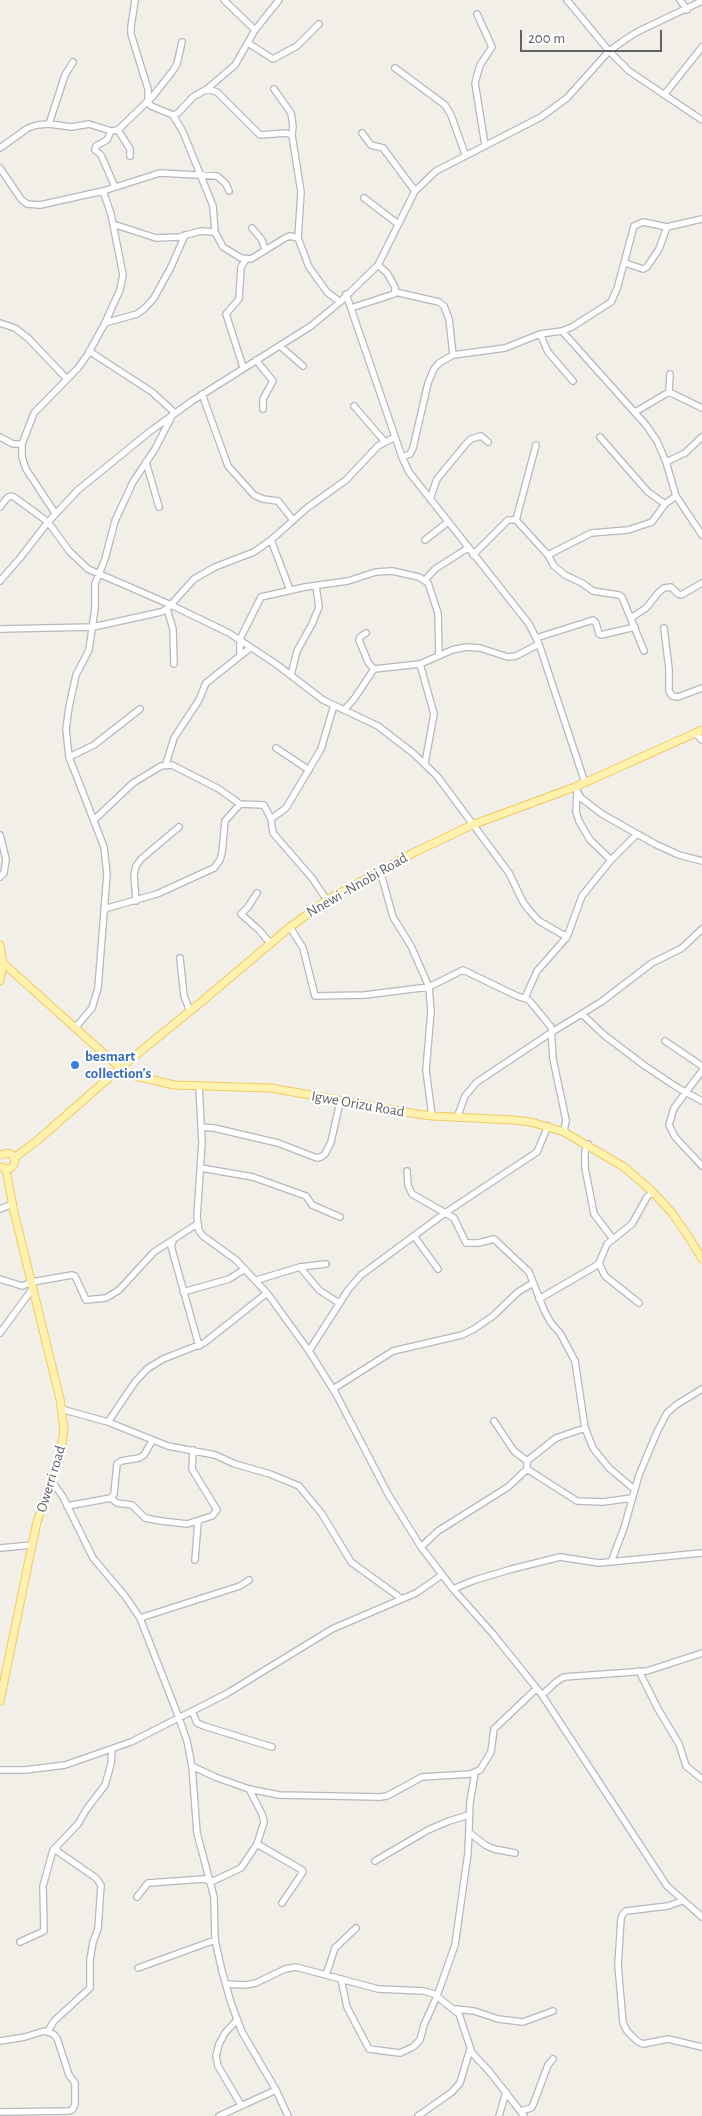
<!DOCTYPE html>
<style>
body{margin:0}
#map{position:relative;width:702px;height:2116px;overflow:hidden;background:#f1efe8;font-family:"Alegreya Sans",sans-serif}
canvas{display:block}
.scale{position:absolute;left:520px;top:30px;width:142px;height:22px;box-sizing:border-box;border:2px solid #5f6368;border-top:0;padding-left:6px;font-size:15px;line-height:18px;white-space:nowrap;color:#5f6368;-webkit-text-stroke:4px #fff;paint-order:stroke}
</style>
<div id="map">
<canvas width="702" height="2116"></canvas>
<div class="scale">200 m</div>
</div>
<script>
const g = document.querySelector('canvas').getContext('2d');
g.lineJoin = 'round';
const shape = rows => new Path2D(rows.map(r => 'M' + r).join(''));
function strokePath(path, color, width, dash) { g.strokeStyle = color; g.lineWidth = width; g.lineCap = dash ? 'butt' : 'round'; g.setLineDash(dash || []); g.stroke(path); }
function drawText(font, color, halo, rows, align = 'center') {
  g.font = font + ' "Alegreya Sans",sans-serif'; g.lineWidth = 4.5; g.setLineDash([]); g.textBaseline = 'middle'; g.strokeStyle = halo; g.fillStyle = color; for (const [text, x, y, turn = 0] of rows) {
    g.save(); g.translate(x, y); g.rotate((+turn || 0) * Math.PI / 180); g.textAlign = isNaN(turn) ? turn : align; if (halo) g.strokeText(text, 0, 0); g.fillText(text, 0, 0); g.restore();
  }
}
const minor = shape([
 [135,0,131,27,131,34,148,89,148,102],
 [224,0,255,30],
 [567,0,609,51,629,71,702,120],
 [680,0,687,10],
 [477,14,492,47,480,65,475,83,485,145],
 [248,43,273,59,297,46,319,24],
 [395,68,445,105,451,115,465,154],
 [207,89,217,92,260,135,286,133,292,135],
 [274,89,291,113,293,126,292,135,301,192,298,238,309,267,327,292,340,302],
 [664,95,702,47],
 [148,102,151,106,173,115,183,132,213,206,215,232,223,247,241,258,251,259,285,238,290,236,298,238],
 [173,115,178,113,193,97,207,89,235,65,255,30,279,0],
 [49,124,65,75,73,62],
 [118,130,130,149,130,156],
 [111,131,107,140,96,146,95,150,101,155,115,187],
 [362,133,371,145,383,148,415,191],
 [0,148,28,128,37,125,49,124,72,127,89,124,111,131,118,130,153,96,172,72,177,64,182,42],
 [0,168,21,199,27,204,40,205,103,191,160,173,217,176,226,184,229,191],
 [364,198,398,224],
 [113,224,156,238,179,237,201,231,215,232],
 [252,228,262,240,265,250],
 [625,263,643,269,647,267,659,249,667,227],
 [378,265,387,273,395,287,395,292],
 [346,294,402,457,409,472,529,624,539,644,585,783],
 [351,308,394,294,395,292,439,302,444,306,449,319,453,355],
 [0,323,15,328,28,338,67,379],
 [105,323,137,314,144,309,154,298,171,267,185,235],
 [562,331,646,425,657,441,666,462,676,496,702,535],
 [540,334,548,352,573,381],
 [280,346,303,366],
 [89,351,152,392,175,413],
 [256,360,273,381,263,399,263,409],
 [243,367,226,314,239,299,241,267,246,259],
 [669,392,702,408],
 [202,394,228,466,254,495,263,499,278,501,293,520],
 [354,406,385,442],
 [635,412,669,392,670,374],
 [0,437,13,444,22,444],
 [600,437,648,492,665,504],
 [402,457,410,454,413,448,428,383,434,369,439,363,453,355,505,348,540,334,562,331,572,327,611,302,617,289,634,226,643,222,667,227,702,219],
 [146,462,159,507],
 [666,462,685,453,702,437],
 [430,499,437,479,466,444,471,439,481,436,488,442],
 [0,507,7,498,11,496,14,497,48,522,70,552,88,569,171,605,229,633,276,664,323,700,378,726,413,753,437,776,509,873,523,902,529,910,539,921,567,937],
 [55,513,26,469,22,457,22,444,34,413,78,368,88,354,105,323,120,290,123,275,111,214,103,191],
 [516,520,536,445],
 [271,540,290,590],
 [425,540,448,522],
 [473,555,508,520,516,520,548,555,554,566,565,575,582,583,593,591,619,595,622,597,644,651],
 [548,555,591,533,628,530,652,522,665,504,676,496],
 [425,580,435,569,468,548],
 [0,581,20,558,48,522,78,490,148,433,192,401,311,326,340,302,378,265,415,191,436,171,541,117,567,98,609,51,626,39,637,32,702,1],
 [167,609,173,629,174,664],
 [631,618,646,608,659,592,664,588,671,587,678,594,681,595,702,583],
 [664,628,669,669,669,691,672,696,678,697,702,688],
 [0,629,93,627,161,612,167,609,194,579,215,567,254,552,271,540,307,508,346,480,378,446,395,437],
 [366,633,360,637,359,640,368,662,374,669],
 [536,638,593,620,596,623,599,634,601,635,635,627],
 [240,655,240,639,261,597,305,587,348,581,376,572,392,571,419,577,428,583,438,613,439,656],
 [420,664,434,714,425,763],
 [291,675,297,651,312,624,319,607,316,586],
 [344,710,354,699,374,669,420,664,452,650,466,647,480,648,508,657,516,656,539,644],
 [695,733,702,740],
 [276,748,309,770],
 [69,757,94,745,140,709],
 [166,764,174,738,199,700,206,683,250,648],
 [575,787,581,798,602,814,655,844,679,855,702,861],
 [577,792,576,812,579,821,590,840,611,860],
 [271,819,286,808,321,749,334,705],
 [94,820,133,783,161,766,172,765,219,789,240,804,264,805,271,819,273,833,312,878,327,900],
 [0,835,6,859,4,873,0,877],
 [380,870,393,917,411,946,429,987,431,1011,426,1070,432,1116],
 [257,893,248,907,241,914,259,930,270,943],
 [136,901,134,875,136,866,141,859,179,827],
 [104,909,157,894,214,868,220,860,222,853,225,821,240,804],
 [290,927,303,948,315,996,365,995,429,987,463,970,517,996,529,1000,551,1027,553,1059,566,1120,564,1132],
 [180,958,184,996,190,1011],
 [525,998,537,971,567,937,582,896,611,860,637,834],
 [582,1014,604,1035,645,1066,678,1088,702,1101],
 [75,1028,92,1008,98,988,107,874,104,847,69,757,66,729,69,707,76,675,89,650,95,608,95,584,105,559,115,521,133,482,155,449,171,418],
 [665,1041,702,1066],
 [702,1071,674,1108,669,1125,675,1137,702,1166],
 [199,1087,202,1142,197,1217,199,1231,203,1236,236,1260,267,1293,309,1351,336,1394,388,1494,421,1547,453,1589,493,1634,542,1695,667,1886,702,1917],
 [457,1118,465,1096,477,1082,552,1032,601,1002,652,963,682,948,702,929],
 [201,1127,214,1128,278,1143,317,1158,321,1157,325,1154,331,1142,340,1102],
 [588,1144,585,1151,585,1168,594,1214,613,1239],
 [201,1168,253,1177,306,1196,312,1205,340,1217],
 [407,1171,408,1185,412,1194,454,1218,466,1243,478,1243,494,1239,529,1272,544,1310,551,1323,560,1333,575,1361,585,1428,593,1448,609,1468,634,1489],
 [0,1209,13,1204],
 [197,1224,174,1239,171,1246,199,1346],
 [414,1236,438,1269],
 [599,1263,605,1276,639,1303],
 [300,1267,319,1290,339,1303],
 [0,1279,22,1286,32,1282,72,1275,75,1276,86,1300,106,1298,119,1290,154,1252,171,1241],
 [257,1280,300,1267,326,1264],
 [183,1292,229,1279,245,1269],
 [539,1299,594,1267,599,1263,607,1244,632,1224,647,1197,653,1192],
 [0,1333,33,1288],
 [309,1351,348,1290,361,1275,445,1213,537,1152,548,1126],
 [333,1389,393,1351,462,1335,474,1329,493,1316,518,1292,533,1283],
 [61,1409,108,1422,168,1446,215,1455,235,1464,270,1474,299,1486,322,1514,351,1562,402,1599],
 [108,1422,135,1382,147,1369,163,1359,204,1343,267,1293],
 [527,1461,556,1438,585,1428],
 [527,1469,577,1501,603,1502,632,1498],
 [51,1480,63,1497,93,1558,125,1596,140,1618,179,1718,187,1741,192,1766,197,1833,214,1897,215,1940,222,1971,231,2003,242,2032,276,2090,288,2116],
 [111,1498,117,1503,132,1505,145,1518,161,1521,187,1524,212,1516,217,1510,192,1469,193,1450],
 [67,1506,111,1498,114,1494,117,1464,121,1461,139,1458,144,1455,152,1441],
 [421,1547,438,1531,508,1487,527,1469,527,1461,514,1451,494,1421],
 [0,1548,32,1545],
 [195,1560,198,1522],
 [611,1562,624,1528,639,1475,657,1432,667,1413,676,1405,702,1389],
 [453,1589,475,1580,512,1569,560,1557,599,1563,702,1553],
 [140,1618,240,1586,249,1580],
 [639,1671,658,1709,679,1744,686,1766,702,1779],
 [542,1695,556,1682,564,1677,647,1671,702,1653],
 [192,1711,197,1723,204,1726,272,1747],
 [192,1766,215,1777,249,1789,279,1795,380,1797,387,1796,422,1777,470,1774,480,1770,491,1752,494,1729,536,1689],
 [0,1770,25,1770,65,1765,131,1742,226,1694,332,1629,416,1593,442,1575],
 [470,1833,485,1845,494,1849,515,1853],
 [257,1844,302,1870,303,1872,282,1903],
 [375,1861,428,1830,449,1821,469,1815],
 [137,1897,148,1883,204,1879,211,1882,241,1868,257,1844,264,1822,262,1814,249,1789],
 [682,1901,668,1906,626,1911,623,1914,621,1918,618,1965,623,2023,627,2031,637,2041,643,2044,668,2039,702,2047],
 [20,1942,44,1931,43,1886,53,1850,57,1846],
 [138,1968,215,1940],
 [326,1975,335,1948,356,1928],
 [341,1979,347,2007,369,2049,400,2053,413,2047,420,2040,424,2025,437,1996,455,1945,468,1853,470,1802,475,1773],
 [226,1984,245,1985,256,1983,285,1969,296,1967,378,1989,424,1991,434,1994,459,2014,472,2053,489,2071,524,2116],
 [456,2009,474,2011,498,2019,523,2022,553,2011],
 [237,2020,225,2033,219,2044,216,2056,218,2066,241,2105],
 [48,2031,54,2021,90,1988,90,1960,93,1942,98,1929,101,1885,96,1878,57,1851,57,1846,78,1824,86,1810,105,1785,111,1764,112,1750],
 [0,2041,25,2037,44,2031,53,2034,57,2038,69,2075,75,2083,75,2105,72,2110,69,2111,0,2112],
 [521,2111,531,2108,533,2105,548,2065,553,2059],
 [219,2116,276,2090],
 [418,2116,452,2092,460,2083,470,2049],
 [499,2116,506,2092]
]);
const major = shape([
 [0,945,3,963,0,981],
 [3,963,120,1068,132,1075,174,1085,271,1088,411,1113,432,1116,513,1120,531,1122,564,1132,624,1167,653,1192,672,1213,688,1236,702,1259],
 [0,1155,8,1153,13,1155,15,1161,13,1166,9,1169,0,1167],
 [14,1158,38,1140,120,1068,200,1003,290,927,327,900,413,853,472,825,575,787,702,730],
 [0,1701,32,1545,37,1522,60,1454,64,1430,60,1399,14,1212,6,1170]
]);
strokePath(minor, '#b5b8bc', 8);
strokePath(major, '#f2c960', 9);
strokePath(minor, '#fff', 5.5);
strokePath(major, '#fff2af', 7);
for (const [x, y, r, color] of [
 [75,1065,5,"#3f7fe0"]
]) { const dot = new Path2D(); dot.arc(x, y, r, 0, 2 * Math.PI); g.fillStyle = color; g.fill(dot); strokePath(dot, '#fff', 2); }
drawText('15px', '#5f6368', '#fff', [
 ["Nnewi -Nnobi Road",357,885,-30],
 ["Igwe Orizu Road",358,1104,10],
 ["Owerri road",51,1479,-73]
]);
drawText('bold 15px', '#366cbe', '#fff', [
 ["besmart",85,1056],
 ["collection's",85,1073]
], 'left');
</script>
